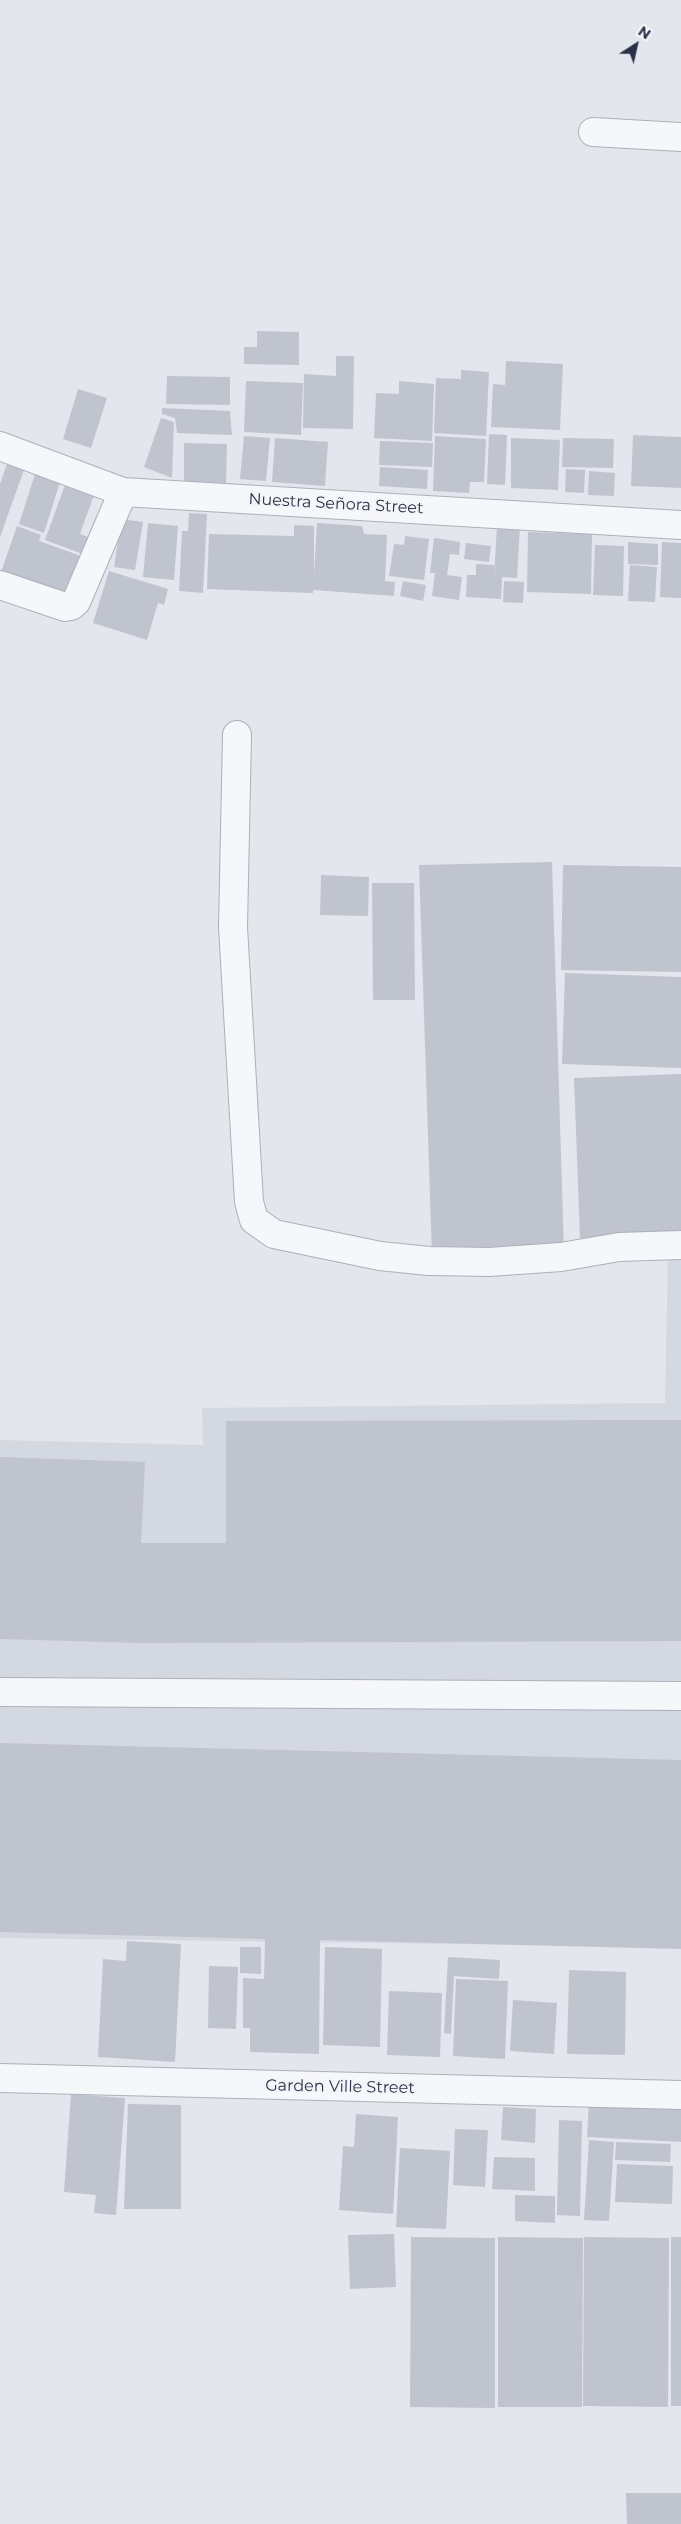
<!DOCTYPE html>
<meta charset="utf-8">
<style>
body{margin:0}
#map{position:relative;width:681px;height:2524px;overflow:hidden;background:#e3e6ec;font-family:Montserrat,sans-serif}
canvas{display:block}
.north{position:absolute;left:611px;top:20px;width:50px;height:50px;-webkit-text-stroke:4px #f3f5f9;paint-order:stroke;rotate:35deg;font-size:14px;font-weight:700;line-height:20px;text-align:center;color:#293146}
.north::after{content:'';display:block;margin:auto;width:18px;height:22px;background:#293146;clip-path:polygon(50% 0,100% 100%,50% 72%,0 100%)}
</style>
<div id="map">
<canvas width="681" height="2524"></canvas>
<div class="north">N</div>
</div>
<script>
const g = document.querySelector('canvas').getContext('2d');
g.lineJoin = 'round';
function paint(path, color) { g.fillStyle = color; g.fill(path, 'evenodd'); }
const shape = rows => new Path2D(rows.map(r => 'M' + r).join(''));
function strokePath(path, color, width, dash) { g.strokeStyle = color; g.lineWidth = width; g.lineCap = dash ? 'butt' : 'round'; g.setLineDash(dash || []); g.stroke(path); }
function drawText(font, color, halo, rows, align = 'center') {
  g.font = font + ' Montserrat,sans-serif'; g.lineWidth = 4; g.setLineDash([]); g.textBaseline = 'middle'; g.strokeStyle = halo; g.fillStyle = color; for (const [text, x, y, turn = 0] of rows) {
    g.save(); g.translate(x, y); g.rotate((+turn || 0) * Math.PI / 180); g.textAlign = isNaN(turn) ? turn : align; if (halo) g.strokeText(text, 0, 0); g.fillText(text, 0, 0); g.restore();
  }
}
paint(shape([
 [681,1254,681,1947,0,1938,0,1440,203,1445,202,1408,665,1403,668,1255]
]), '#d4d8e1');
paint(shape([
 [257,331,299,332,299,365,244,364,244,347,257,347],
 [336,356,354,356,353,429,303,428,304,374,336,376],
 [506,361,563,364,560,430,491,427,493,384,505,385],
 [461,370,489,372,486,436,434,433,436,378,461,379],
 [167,376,230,377,230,405,166,404],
 [246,381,303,383,301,435,244,432],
 [399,381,434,384,432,441,374,438,376,393,399,394],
 [78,389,107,398,91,448,63,439],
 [162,408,230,411,232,435,177,433,175,418,162,414],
 [161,418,174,422,172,478,144,467],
 [489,434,507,435,505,485,487,484],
 [633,435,681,437,681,488,631,486],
 [244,436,270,438,266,481,240,479],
 [435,436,486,439,484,482,470,482,469,493,433,491],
 [275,438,328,442,325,486,272,482],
 [511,438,560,440,558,490,511,488],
 [563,438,614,439,613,468,562,467],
 [380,441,433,443,432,467,379,465],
 [184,443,227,444,226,483,184,482],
 [8,461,25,467,0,537,0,484],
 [380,467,428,470,427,489,379,486],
 [566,469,585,470,584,493,565,492],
 [589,471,615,473,614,496,588,495],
 [35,474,60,482,44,533,19,524],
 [65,485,94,495,80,534,94,539,88,556,45,540],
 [189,513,207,514,203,593,179,591,182,531,188,531],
 [121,519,143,522,135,570,114,567],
 [148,523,178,526,174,580,143,577],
 [317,523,362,526,364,534,387,535,385,581,395,582,394,596,313,590,313,593,207,589,209,534,294,536,294,525,314,526,314,575],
 [17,526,41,535,39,541,84,557,68,602,0,575],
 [497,526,520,527,517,578,502,577,501,599,466,597,467,575,476,575,476,564,494,565,494,577],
 [528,532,592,534,591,594,527,592],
 [405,536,429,539,424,580,389,576,394,544,404,545],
 [434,538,460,542,459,555,450,554,447,575,462,577,459,600,432,596,435,573,430,573],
 [628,542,658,544,658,565,628,564],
 [662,542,681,543,681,598,660,597],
 [466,543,491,546,489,562,464,559],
 [595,545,624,546,623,596,593,595],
 [630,565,657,567,655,602,628,601],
 [109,571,168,589,164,605,158,603,147,640,93,623],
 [403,581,426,585,423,601,400,596],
 [504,581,524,582,523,603,503,602],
 [552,862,564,1253,432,1256,419,865],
 [563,865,681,867,681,972,561,970],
 [321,875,369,877,368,916,320,915],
 [372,883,414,883,415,1000,373,1000],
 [565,973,681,977,681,1068,562,1064],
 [681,1074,681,1235,580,1238,574,1078],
 [681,1420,681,1641,141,1643,0,1639,0,1457,145,1462,141,1543,226,1543,226,1421],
 [0,1743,681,1760,681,1949,320,1940,319,2054,250,2052,250,2028,243,2028,243,1978,264,1979,265,1939,0,1932],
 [127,1941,181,1944,175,2062,98,2057,103,1959,126,1961],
 [240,1947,261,1947,261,1974,240,1973],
 [325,1947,382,1949,380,2047,323,2045],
 [448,1957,500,1960,499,1979,454,1976,451,2034,444,2033],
 [209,1966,238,1967,236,2029,208,2028],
 [569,1970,626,1972,625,2055,567,2054],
 [456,1979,508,1981,505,2059,453,2056],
 [389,1991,442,1993,440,2057,387,2055],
 [513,2000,557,2003,554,2054,510,2051],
 [71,2094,125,2098,116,2215,94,2213,96,2195,64,2192],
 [589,2102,681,2106,681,2142,587,2137],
 [128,2104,181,2105,181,2209,124,2209],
 [503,2107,536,2109,535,2143,501,2140],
 [356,2114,398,2117,393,2214,339,2210,343,2146,354,2147],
 [559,2120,582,2121,580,2216,557,2215],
 [455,2129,488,2130,485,2187,453,2185],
 [589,2140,614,2142,609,2221,584,2220],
 [616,2142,671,2144,670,2162,615,2160],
 [400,2148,450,2151,446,2229,396,2227],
 [494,2157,535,2158,535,2191,492,2189],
 [617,2164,673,2166,672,2204,615,2202],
 [515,2195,555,2196,555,2223,515,2221],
 [394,2234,396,2287,350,2289,348,2235],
 [411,2237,495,2238,495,2408,410,2407],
 [498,2237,583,2238,582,2407,498,2407],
 [584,2237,669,2238,668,2407,583,2406],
 [671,2237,681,2237,681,2406,671,2406],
 [626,2493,681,2493,681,2524,627,2524]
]), '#c0c4cf');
const minor = shape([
 [593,132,681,137],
 [0,446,123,492,681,525],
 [0,585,65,607,71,606,76,602,123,492],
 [237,735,233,927,249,1202,254,1220,274,1234,380,1256,429,1261,489,1262,561,1257,619,1247,681,1245],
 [0,1692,681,1696],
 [0,2078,681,2095]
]);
strokePath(minor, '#abb0ba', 30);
strokePath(minor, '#f6f7fa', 28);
drawText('16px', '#293146', '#f3f5f9', [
 ["Nuestra Señora Street",336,504,3],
 ["Garden Ville Street",340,2087,1]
]);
</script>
